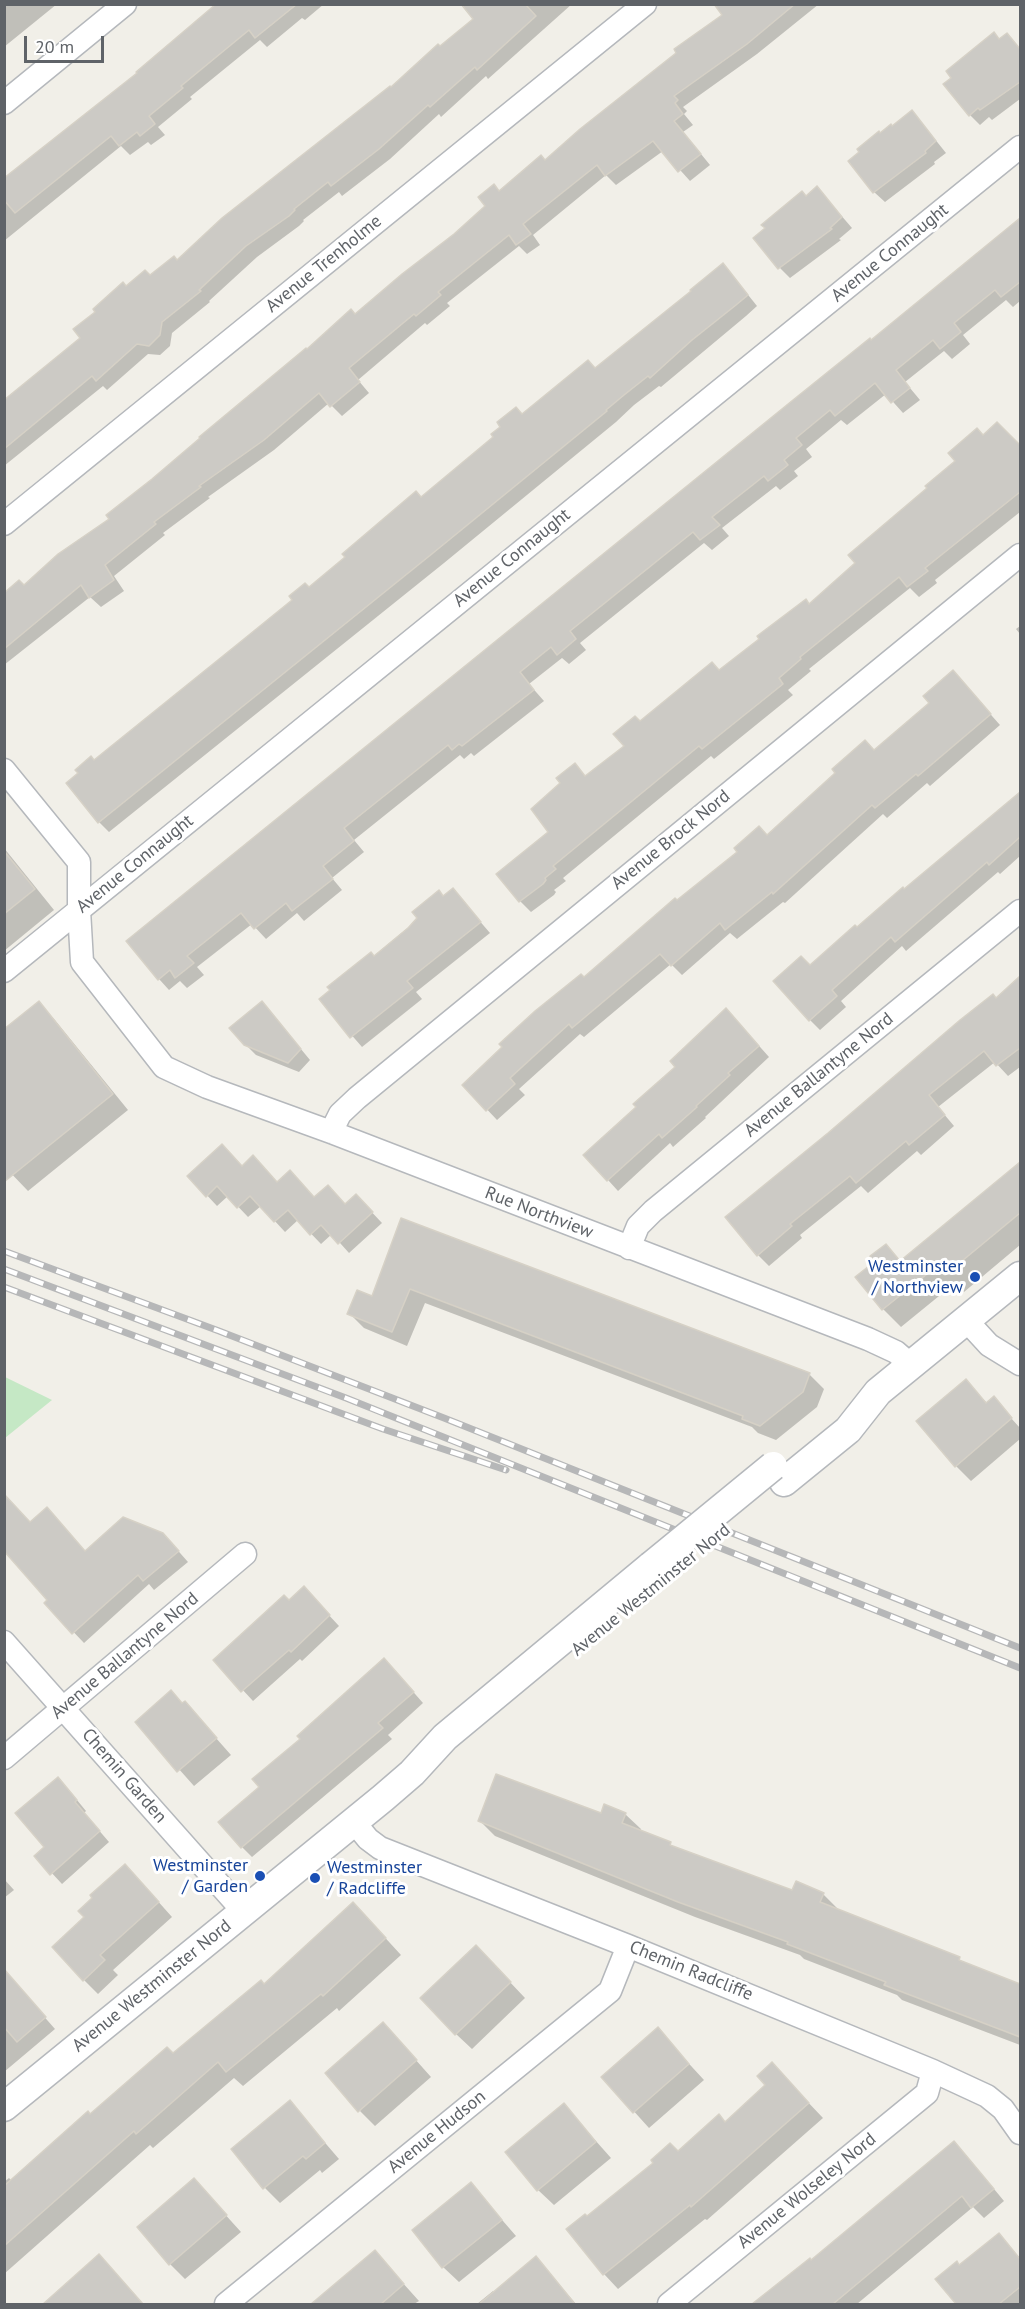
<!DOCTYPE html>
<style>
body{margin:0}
#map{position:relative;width:1025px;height:2309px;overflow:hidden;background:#f1efe8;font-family:"PT Sans",sans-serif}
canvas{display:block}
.frame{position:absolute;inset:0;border:6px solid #5f6368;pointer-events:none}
.scale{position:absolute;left:24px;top:36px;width:80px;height:27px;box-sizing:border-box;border:3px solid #5f6368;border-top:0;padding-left:8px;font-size:18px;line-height:21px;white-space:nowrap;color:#5f6368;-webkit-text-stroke:4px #fff;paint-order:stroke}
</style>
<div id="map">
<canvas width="1025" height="2309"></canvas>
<div class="frame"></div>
<div class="scale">20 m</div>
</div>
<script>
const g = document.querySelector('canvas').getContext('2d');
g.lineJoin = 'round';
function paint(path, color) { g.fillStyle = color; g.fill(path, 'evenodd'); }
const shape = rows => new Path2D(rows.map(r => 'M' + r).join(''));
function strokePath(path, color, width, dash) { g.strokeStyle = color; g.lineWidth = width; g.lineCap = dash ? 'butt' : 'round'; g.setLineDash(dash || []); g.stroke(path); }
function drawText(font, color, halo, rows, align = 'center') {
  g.font = font + ' "PT Sans",sans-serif'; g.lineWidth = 6; g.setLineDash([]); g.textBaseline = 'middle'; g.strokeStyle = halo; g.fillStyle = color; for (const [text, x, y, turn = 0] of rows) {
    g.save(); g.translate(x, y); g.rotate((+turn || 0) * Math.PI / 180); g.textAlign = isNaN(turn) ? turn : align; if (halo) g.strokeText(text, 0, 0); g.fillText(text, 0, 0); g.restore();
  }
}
paint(shape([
 [5,1377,52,1400,5,1438]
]), '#c5e8c5');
paint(shape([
 [4,4,57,4,4,47],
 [217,4,324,4,305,20,302,18,267,47,260,40,190,97,192,99,158,127,165,135,151,145,148,142,130,155,121,146,4,241,4,179,139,73],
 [465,4,572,4,488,79,486,76,441,117,439,114,390,159,342,196,339,192,303,220,304,221,299,226,257,257,209,301,210,302,172,333,170,346,160,355,148,354,107,390,103,386,4,466,4,401,82,338,126,288,178,262,475,19],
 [738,4,819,4,757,54,683,107,687,111,684,114,693,125,683,132,710,165,690,181,663,151,616,185,606,175,533,235,540,245,527,254,519,246,447,303,450,306,427,325,425,323,358,380,369,393,342,416,329,403,274,450,208,497,210,498,163,533,165,535,114,576,124,591,101,607,90,597,4,665,4,605,111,519,153,480,307,351,356,316,455,235,500,192,545,161],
 [1007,35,1020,49,1020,99,992,120,989,117,980,125,970,115,1000,40],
 [922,123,946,153,934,162,935,164,885,202,874,192,880,135],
 [806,197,827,199,852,228,839,239,841,240,790,278,780,268],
 [1020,218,1020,301,1013,307,1006,300,963,335,970,344,952,359,944,351,905,382,920,400,903,413,886,394,847,425,841,420,806,449,812,457,794,471,798,476,780,490,776,486,722,528,729,536,712,550,704,543,580,643,586,650,569,664,562,658,529,684,544,701,474,756,471,753,464,759,460,755,354,840,364,852,332,878,342,890,304,921,297,913,266,939,252,924,197,967,204,975,187,988,180,981,169,990,159,979,920,302],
 [733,276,757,306,746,316,661,387,659,386,634,405,616,422,444,563,109,832,99,822,94,762,523,415,595,369,693,292],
 [983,436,1015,440,1020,446,1020,512,935,580,937,583,919,597,910,588,809,669,811,671,788,690,793,695,714,759,711,756,563,878,566,881,554,890,556,892,554,895,531,912,520,901,550,832,563,783,574,765,586,777,626,746,640,723,720,671,810,605,857,564],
 [1020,626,1020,634,1016,629],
 [953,672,1000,725,930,786,927,783,887,818,883,814,785,903,783,902,737,939,730,933,682,975,671,964,584,1037,580,1034,519,1089,525,1095,497,1120,464,1085,584,979,677,902,768,836,875,752,931,703],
 [1020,793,1020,856,1000,874,998,872,906,951,902,946,841,1001,846,1007,820,1030,810,1020,811,967],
 [4,848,54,910,4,951],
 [453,890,490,933,416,992,422,999,362,1047,321,1000],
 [1020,978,1020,1067,1008,1076,995,1062,938,1107,954,1126,921,1155,917,1151,868,1193,861,1186,800,1235,802,1238,769,1266,758,1255,996,1000],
 [39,1003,54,1019,128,1110,28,1191,4,1166],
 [272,1014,310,1060,299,1072,256,1055,245,1044],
 [737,1021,769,1057,705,1117,706,1118,673,1147,670,1143,618,1191,608,1180],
 [1020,1164,1020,1245,964,1292,955,1283,901,1327,883,1309,858,1277,876,1262,886,1246,902,1262],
 [242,1168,315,1199,345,1206,366,1206,382,1223,349,1253,332,1234,321,1244,298,1220,285,1232,261,1206,248,1217,228,1196,217,1206,189,1176],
 [402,1220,809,1374,824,1389,817,1407,776,1440,758,1433,752,1427,425,1303,407,1346,364,1328,349,1313,373,1298],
 [965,1381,987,1403,993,1398,1020,1428,1020,1439,971,1481,956,1466],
 [30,1523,85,1552,173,1545,188,1562,154,1590,149,1584,84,1643,46,1603,50,1600],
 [314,1599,339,1626,302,1661,300,1659,253,1701,215,1660,289,1602],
 [394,1670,423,1703,388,1735,392,1739,252,1857,242,1847],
 [185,1703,231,1755,194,1786,137,1722],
 [68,1789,86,1811,84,1813,109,1842,62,1884,36,1856,46,1848],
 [625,1814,641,1829,640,1832,670,1844,675,1849,793,1892,823,1894,838,1909,1019,1985,1020,1981,1020,2045,902,2000,897,1995,804,1959,800,1955,695,1917,495,1836,480,1821],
 [4,1879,14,1890,4,1898],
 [139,1880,172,1917,113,1970,118,1975,98,1994,84,1980],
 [368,1919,401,1955,339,2011,337,2008,243,2086,234,2078,153,2148,150,2145,4,2274,4,2182,9,2178,12,2181,90,2116,264,1986],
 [491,1962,525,1998,472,2049,456,2034],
 [4,1971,55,2029,4,2072],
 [657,2029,704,2080,649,2128,603,2077],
 [398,2040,431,2077,375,2126,360,2111],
 [786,2079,823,2118,707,2220,705,2219,618,2289,604,2274,568,2230,678,2153,726,2123],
 [290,2102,339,2159,322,2173,320,2170,280,2203,265,2188],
 [564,2105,611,2158,554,2205,538,2190],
 [965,2154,1004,2201,984,2218,973,2207,857,2304,754,2304,809,2260,811,2262],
 [194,2180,241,2232,185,2279,170,2264],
 [471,2184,516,2236,459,2282,443,2267],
 [999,2235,1020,2258,1020,2304,958,2304,937,2279,959,2266],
 [375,2252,419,2301,414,2304,314,2304],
 [99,2256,143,2304,45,2304],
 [536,2258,576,2304,477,2304,493,2291,495,2293]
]), '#0003');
const building = shape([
 [216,4,297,4,255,38,249,30,181,86,183,88,149,116,155,124,140,136,137,132,119,146,111,136,15,213,4,200,4,178,137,73,136,72,216,4],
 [461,4,525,4,536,16,477,70,475,67,430,107,428,105,379,149,331,186,328,182,294,209,295,210,289,216,246,246,199,290,201,291,162,322,160,335,149,346,137,344,96,381,92,376,4,449,4,400,80,338,73,329,95,312,93,309,123,282,126,286,145,270,150,275,174,256,177,260,222,218,390,86,391,87,438,44,440,46,473,19,461,4],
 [714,4,795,4,747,44,674,96,678,100,675,103,683,114,674,121,701,154,678,172,653,141,605,176,597,165,523,224,531,234,516,245,509,235,438,292,441,295,416,316,414,314,349,368,360,382,330,407,319,393,264,440,199,486,201,487,154,522,156,524,105,565,114,580,89,598,81,585,4,649,4,593,19,580,24,585,58,554,109,519,106,515,152,479,200,438,199,437,306,348,307,349,351,309,355,314,402,274,454,234,485,206,478,197,494,184,499,191,541,155,545,160,580,129,676,53,674,49,722,15,714,4],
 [994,32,999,39,1007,33,1020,49,1020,82,980,110,978,108,969,116,943,84,951,78,946,71,994,32],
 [912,110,936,141,925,151,926,153,873,193,848,161,859,152,857,149,879,131,880,133,891,124,892,126,912,110],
 [817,186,842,217,830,228,832,229,778,269,753,238,765,228,761,225,802,191,806,196,817,186],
 [1020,218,1020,282,1001,297,995,290,954,323,961,332,940,349,933,340,896,370,910,388,891,403,875,383,835,416,830,410,796,438,802,445,784,460,788,465,768,481,764,476,712,517,720,525,700,540,693,532,570,631,576,639,557,655,551,647,520,672,534,690,462,746,459,744,452,750,448,745,344,828,354,841,323,866,333,879,292,911,286,903,254,929,241,913,187,956,194,963,184,971,175,978,170,970,158,980,126,941,793,400,870,338,871,340,1020,218],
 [723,263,748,295,736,305,692,340,650,378,648,376,624,395,606,410,607,411,433,553,98,823,66,783,78,773,75,770,91,756,94,760,239,643,292,600,289,596,305,583,309,587,345,557,342,554,416,491,421,497,493,437,491,434,500,427,497,422,516,407,522,414,588,360,595,368,691,291,690,290,723,263],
 [997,422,1020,445,1020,492,925,568,928,571,907,587,899,577,800,657,801,659,779,678,783,684,702,749,699,746,553,866,556,869,545,878,546,880,543,884,519,902,496,874,548,832,531,809,560,783,556,778,575,763,585,776,624,746,613,734,635,716,640,721,712,662,719,670,759,639,757,636,806,599,809,604,855,563,848,555,927,488,925,486,955,461,948,453,977,428,983,435,997,422],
 [953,670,991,714,918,776,916,774,875,808,872,805,773,894,772,892,725,930,720,923,671,966,660,954,572,1028,569,1024,510,1078,515,1084,486,1111,462,1085,502,1047,499,1044,535,1011,581,974,584,977,675,898,677,900,737,852,734,848,759,826,767,835,835,773,832,769,865,740,874,750,929,703,923,696,953,670],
 [1020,792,1020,837,989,865,987,862,895,942,891,937,832,990,837,996,809,1021,773,981,801,956,810,965,855,925,857,927,903,887,904,889,1020,792],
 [4,851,35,889,4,914,4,851],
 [453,888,481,922,407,981,413,988,350,1038,319,999,330,990,327,987,371,952,374,956,408,928,417,918,412,912,439,890,443,896,453,888],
 [1020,976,1020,1048,996,1066,984,1051,929,1095,945,1115,909,1145,906,1141,856,1183,850,1176,790,1224,792,1226,757,1256,725,1217,828,1133,960,1020,993,994,996,998,1020,976],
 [39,1001,113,1094,4,1182,4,1029,39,1001],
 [262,1001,301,1049,288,1063,244,1045,229,1028,262,1001],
 [726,1008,759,1046,728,1073,730,1075,696,1106,697,1107,662,1138,659,1134,607,1181,583,1155,636,1107,633,1104,675,1067,670,1061,726,1008],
 [222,1144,242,1166,253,1155,277,1182,290,1170,314,1197,328,1185,345,1204,356,1194,373,1212,338,1244,321,1225,310,1235,288,1210,274,1222,250,1196,237,1208,217,1186,206,1197,187,1176,222,1144],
 [1020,1162,1020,1213,945,1275,937,1266,882,1310,855,1277,874,1262,870,1256,886,1244,900,1261,1020,1162],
 [401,1218,810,1373,803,1392,760,1426,742,1419,743,1416,410,1289,392,1332,347,1314,357,1290,372,1296,401,1218],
 [966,1379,986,1403,994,1396,1012,1418,955,1467,916,1421,966,1379],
 [4,1494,30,1522,47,1507,85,1551,123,1517,163,1533,179,1551,143,1581,138,1575,72,1634,44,1603,47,1600,4,1551,4,1494],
 [304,1586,330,1615,291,1652,289,1650,241,1692,213,1660,284,1595,289,1600,304,1586],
 [384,1658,414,1692,378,1723,383,1728,241,1848,218,1822,259,1787,252,1779,300,1739,297,1736,384,1658],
 [171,1690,182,1703,185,1701,217,1738,177,1772,135,1722,171,1690],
 [496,1774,601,1813,604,1804,626,1813,622,1823,671,1842,670,1845,792,1890,796,1881,824,1893,820,1902,960,1957,959,1960,1020,1984,1020,2037,884,1985,886,1982,787,1944,788,1942,678,1902,478,1821,496,1774],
 [58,1777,77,1800,75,1802,100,1831,50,1875,34,1856,44,1847,15,1813,58,1777],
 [125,1864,159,1902,100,1955,105,1960,83,1981,52,1947,84,1917,78,1911,92,1898,90,1895,125,1864],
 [353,1902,386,1938,323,1996,321,1994,226,2072,218,2062,136,2134,134,2131,4,2246,4,2186,88,2111,90,2114,167,2047,173,2053,261,1980,264,1984,353,1902],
 [476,1945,511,1982,455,2035,420,1998,476,1945],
 [4,1969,46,2017,17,2042,4,2027,4,1969],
 [383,2022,417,2060,358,2112,325,2073,383,2022],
 [658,2027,689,2064,633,2113,601,2077,658,2027],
 [772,2062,809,2103,691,2207,690,2205,603,2275,566,2229,585,2214,587,2216,653,2163,651,2160,670,2143,678,2151,719,2114,725,2122,765,2085,757,2076,772,2062],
 [290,2100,325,2143,306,2159,303,2156,263,2189,231,2149,290,2100],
 [564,2103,596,2142,537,2191,505,2152,564,2103],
 [954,2141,994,2189,971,2208,962,2196,833,2304,752,2304,810,2258,811,2260,954,2141],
 [194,2178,227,2215,169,2265,137,2227,194,2178],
 [471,2182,502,2220,442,2268,412,2230,471,2182],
 [999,2233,1020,2259,1020,2287,999,2304,956,2304,935,2279,957,2261,959,2265,999,2233],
 [375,2250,404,2284,381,2304,311,2304,375,2250],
 [99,2254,143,2304,43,2304,99,2254],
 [536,2256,575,2304,479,2304,536,2256]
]);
paint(building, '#cccac5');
strokePath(building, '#d6d1c6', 1.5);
const minor = shape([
 [4,103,125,4],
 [4,524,645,4],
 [4,770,79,862,79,910,82,962,164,1067,207,1087,331,1132,868,1339,896,1352,911,1365],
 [4,971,1020,147],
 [331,1132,340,1114,357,1098,1020,555],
 [629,1248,638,1226,653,1211,1020,911],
 [966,1320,989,1345,1020,1364],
 [4,1642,243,1911],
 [4,1758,245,1554],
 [354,1822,368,1839,380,1848,628,1946,933,2071,987,2096,1003,2109,1020,2133],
 [226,2304,610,1991,628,1946],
 [669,2304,927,2093,933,2071]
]);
const tertiary = shape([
 [784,1482,848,1430,878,1392,1020,1276],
 [4,2107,383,1798,412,1773,445,1737,651,1566]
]);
strokePath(minor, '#b5b8bc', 25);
strokePath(tertiary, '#b5b8bc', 31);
strokePath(minor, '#fff', 22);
strokePath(tertiary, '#fff', 28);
const rail = shape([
 [4,1251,219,1331,444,1418,1020,1648],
 [4,1269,346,1398,1020,1668],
 [4,1287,383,1429,506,1470]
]);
strokePath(rail, '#b6b7b8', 7);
strokePath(rail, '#fff', 4.5, [14]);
const tertiaryBridge = shape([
 [651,1566,773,1466]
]);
strokePath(tertiaryBridge, '#b5b8bc', 31, []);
strokePath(tertiaryBridge, '#fff', 28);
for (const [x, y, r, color] of [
 [975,1277,6,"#1a4fb4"],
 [260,1876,6,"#1a4fb4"],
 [315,1878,6,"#1a4fb4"]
]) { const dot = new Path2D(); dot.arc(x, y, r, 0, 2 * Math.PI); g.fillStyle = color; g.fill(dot); strokePath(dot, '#fff', 2); }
drawText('18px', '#5f6368', '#fff', [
 ["Avenue Connaught",890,253,-39],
 ["Avenue Trenholme",324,264,-39],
 ["Avenue Connaught",512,558,-39],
 ["Avenue Brock Nord",671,840,-39],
 ["Avenue Connaught",135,864,-39],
 ["Avenue Ballantyne Nord",819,1075,-39],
 ["Rue Northview",539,1213,21],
 ["Avenue Westminster Nord",651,1590,-39],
 ["Avenue Ballantyne Nord",125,1656,-40],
 ["Chemin Garden",124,1776,49],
 ["Chemin Radcliffe",691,1971,22],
 ["Avenue Westminster Nord",152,1986,-39],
 ["Avenue Hudson",437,2132,-39],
 ["Avenue Wolseley Nord",807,2191,-39]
]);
drawText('18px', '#164399', '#fff', [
 ["Westminster",963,1267],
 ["/ Northview",963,1288],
 ["Westminster",248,1866],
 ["/ Garden",248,1887],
 ["Westminster",327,1868,"left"],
 ["/ Radcliffe",327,1889,"left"]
], 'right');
</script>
